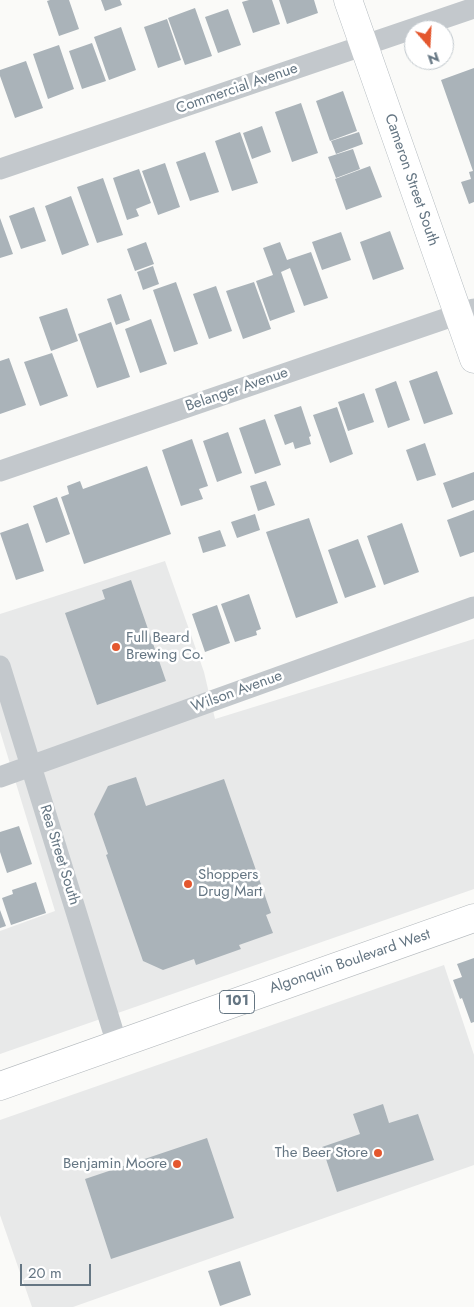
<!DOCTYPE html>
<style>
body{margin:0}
#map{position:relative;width:474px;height:1307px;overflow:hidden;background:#fafaf8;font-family:Jost,sans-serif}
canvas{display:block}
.north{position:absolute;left:404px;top:20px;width:50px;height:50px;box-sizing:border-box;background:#fff;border:1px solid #c1c8cd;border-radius:50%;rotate:161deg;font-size:14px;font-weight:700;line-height:20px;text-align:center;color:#657683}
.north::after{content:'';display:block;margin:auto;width:18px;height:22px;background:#e4572e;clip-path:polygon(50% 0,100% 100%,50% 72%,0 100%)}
.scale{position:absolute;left:20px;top:1264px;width:71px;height:22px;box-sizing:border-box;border:2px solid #657683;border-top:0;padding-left:6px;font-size:15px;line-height:18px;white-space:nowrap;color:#657683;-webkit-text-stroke:4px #fff;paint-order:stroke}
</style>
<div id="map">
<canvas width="474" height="1307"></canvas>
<div class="north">N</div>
<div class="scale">20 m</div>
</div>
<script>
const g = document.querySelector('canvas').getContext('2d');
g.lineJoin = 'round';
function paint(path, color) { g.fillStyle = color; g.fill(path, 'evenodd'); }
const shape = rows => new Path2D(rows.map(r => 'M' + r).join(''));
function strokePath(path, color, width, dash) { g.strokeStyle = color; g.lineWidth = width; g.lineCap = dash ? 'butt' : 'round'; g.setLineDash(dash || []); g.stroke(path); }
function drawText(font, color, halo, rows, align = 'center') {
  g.font = font + ' Jost,sans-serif'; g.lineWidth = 5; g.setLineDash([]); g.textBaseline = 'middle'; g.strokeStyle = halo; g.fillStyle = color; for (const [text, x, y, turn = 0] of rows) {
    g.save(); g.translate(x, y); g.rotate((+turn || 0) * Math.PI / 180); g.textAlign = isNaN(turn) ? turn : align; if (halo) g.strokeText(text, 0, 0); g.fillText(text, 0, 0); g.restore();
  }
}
paint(shape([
 [165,561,204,672,215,719,474,639,474,889,0,1054,0,931,55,911,0,731,0,614],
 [444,965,474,1055,474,1165,73,1307,32,1307,0,1215,0,1120]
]), '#e8e9e9');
paint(shape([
 [50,0,69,0,79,29,59,36,47,1],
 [101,0,120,0,122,5,105,11],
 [249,0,272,0,280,24,253,33,242,2],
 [279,0,314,0,318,13,287,24],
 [195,8,212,56,185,65,168,18],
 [228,9,241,45,218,53,205,17],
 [167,19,181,60,158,68,144,27],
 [121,27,136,70,109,80,94,37],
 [92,43,106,81,82,89,69,51],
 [59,45,74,89,48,99,33,54],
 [26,61,43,108,15,118,0,76,0,70],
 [474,68,474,202,469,204,461,182,471,179,469,172,473,171,441,80],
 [343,91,357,131,330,141,316,101],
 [301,103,318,153,292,162,275,112],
 [262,126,271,152,252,159,243,133],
 [240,132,258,183,232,191,215,141],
 [359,132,363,144,336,154,331,141],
 [353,149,360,169,336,178,328,157],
 [205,152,219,192,190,201,176,162],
 [165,163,180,207,158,215,142,171],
 [370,166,382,197,346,210,335,179],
 [139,169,151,203,136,209,139,216,127,220,113,178],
 [103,178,123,235,97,243,77,187],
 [71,196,89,245,62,255,45,206],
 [34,207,46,241,21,249,9,216],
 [0,218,13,254,0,258],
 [390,231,404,269,373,280,360,242],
 [341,232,351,260,322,270,312,242],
 [146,242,154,264,135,271,127,249],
 [280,242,287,260,311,252,328,298,304,306,290,268,281,272,295,312,270,321,256,281,273,275,263,248],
 [153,266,159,284,143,290,137,272],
 [176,282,198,344,174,352,153,290],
 [254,282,271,329,243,339,226,291],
 [216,286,232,331,209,339,193,294],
 [121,294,130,320,116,325,107,299],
 [67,308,78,341,51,351,39,317],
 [151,319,167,364,140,373,125,329],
 [111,322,130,377,97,388,78,334],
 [52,353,68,396,40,406,24,362],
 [9,358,26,405,0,414,0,361],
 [437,371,453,414,424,424,409,381],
 [396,381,410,420,388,428,375,389],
 [364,393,374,422,348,431,338,402],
 [301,406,311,436,309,437,311,444,295,449,293,442,285,445,274,415],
 [337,407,353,454,330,463,313,415],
 [265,419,281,465,255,474,239,428],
 [228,432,242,473,217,482,203,441],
 [192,439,208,486,199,489,203,499,181,506,162,450],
 [425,443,436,475,417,481,406,450],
 [147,466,171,534,84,564,61,497,69,494,67,486,80,481,83,489],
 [474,472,474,500,452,508,443,483],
 [266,481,275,505,258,511,250,486],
 [57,497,70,534,46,543,33,506],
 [474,510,474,552,460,557,447,520],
 [255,514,260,530,237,538,231,522],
 [309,518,338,603,296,618,266,532],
 [28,523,44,571,16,580,0,533],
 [402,523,419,572,384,585,367,536],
 [220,530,226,546,203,553,198,537],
 [358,539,376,587,345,598,328,550],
 [131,580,166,681,97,705,65,613,105,599,102,590],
 [249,594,261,629,256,631,257,635,235,642,221,604],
 [217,605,230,643,205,652,192,614],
 [136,777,146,806,224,779,271,913,266,915,273,933,239,945,241,949,196,965,194,959,163,970,143,961,106,855,108,854,94,814,108,786],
 [19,826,32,864,7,873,0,852,0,832],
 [36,882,46,913,11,925,2,898,13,894,12,890],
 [0,910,6,926,0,928],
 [474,958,474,1022,471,1023,462,998,460,999,453,980,462,977,457,964],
 [383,1104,389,1123,418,1114,434,1160,337,1192,322,1147,360,1134,353,1114],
 [207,1138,234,1218,111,1259,85,1179],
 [240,1261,251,1295,220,1306,208,1271]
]), '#aab3b9');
const secondary = shape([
 [348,0,474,359]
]);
const primary = shape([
 [0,1086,474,918]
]);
strokePath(secondary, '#b3babf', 29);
strokePath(primary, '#b5babe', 29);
strokePath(shape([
 [0,169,474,8],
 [0,471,474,309],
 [0,666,117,1044],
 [0,777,474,607]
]), '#c3c8cc', 21);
strokePath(secondary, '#fff', 28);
strokePath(primary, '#fff', 28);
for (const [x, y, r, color] of [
 [116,647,5,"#e4572e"],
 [188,884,5,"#e4572e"],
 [378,1153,5,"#e4572e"],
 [177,1164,5,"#e4572e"]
]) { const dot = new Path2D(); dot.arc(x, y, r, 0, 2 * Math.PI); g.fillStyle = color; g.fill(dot); strokePath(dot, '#fff', 2); }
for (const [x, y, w] of [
 [237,1002,35]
]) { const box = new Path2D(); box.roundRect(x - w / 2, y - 11.5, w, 23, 4); g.fillStyle = '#fff'; g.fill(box); strokePath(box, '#657683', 1); }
drawText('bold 14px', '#657683', null, [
 ["101",237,1002]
]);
drawText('15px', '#657683', '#fff', [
 ["Commercial Avenue",237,89,-19],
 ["Cameron Street South",411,180,71],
 ["Belanger Avenue",237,390,-19],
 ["Wilson Avenue",237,692,-20],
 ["Rea Street South",59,855,73],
 ["Algonquin Boulevard West",350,962,-19]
]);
drawText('15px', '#657683', '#fff', [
 ["Full Beard",126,638],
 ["Brewing Co.",126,655],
 ["Shoppers",198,875],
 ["Drug Mart",198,892],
 ["The Beer Store",368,1153,"right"],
 ["Benjamin Moore",167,1164,"right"]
], 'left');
</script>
